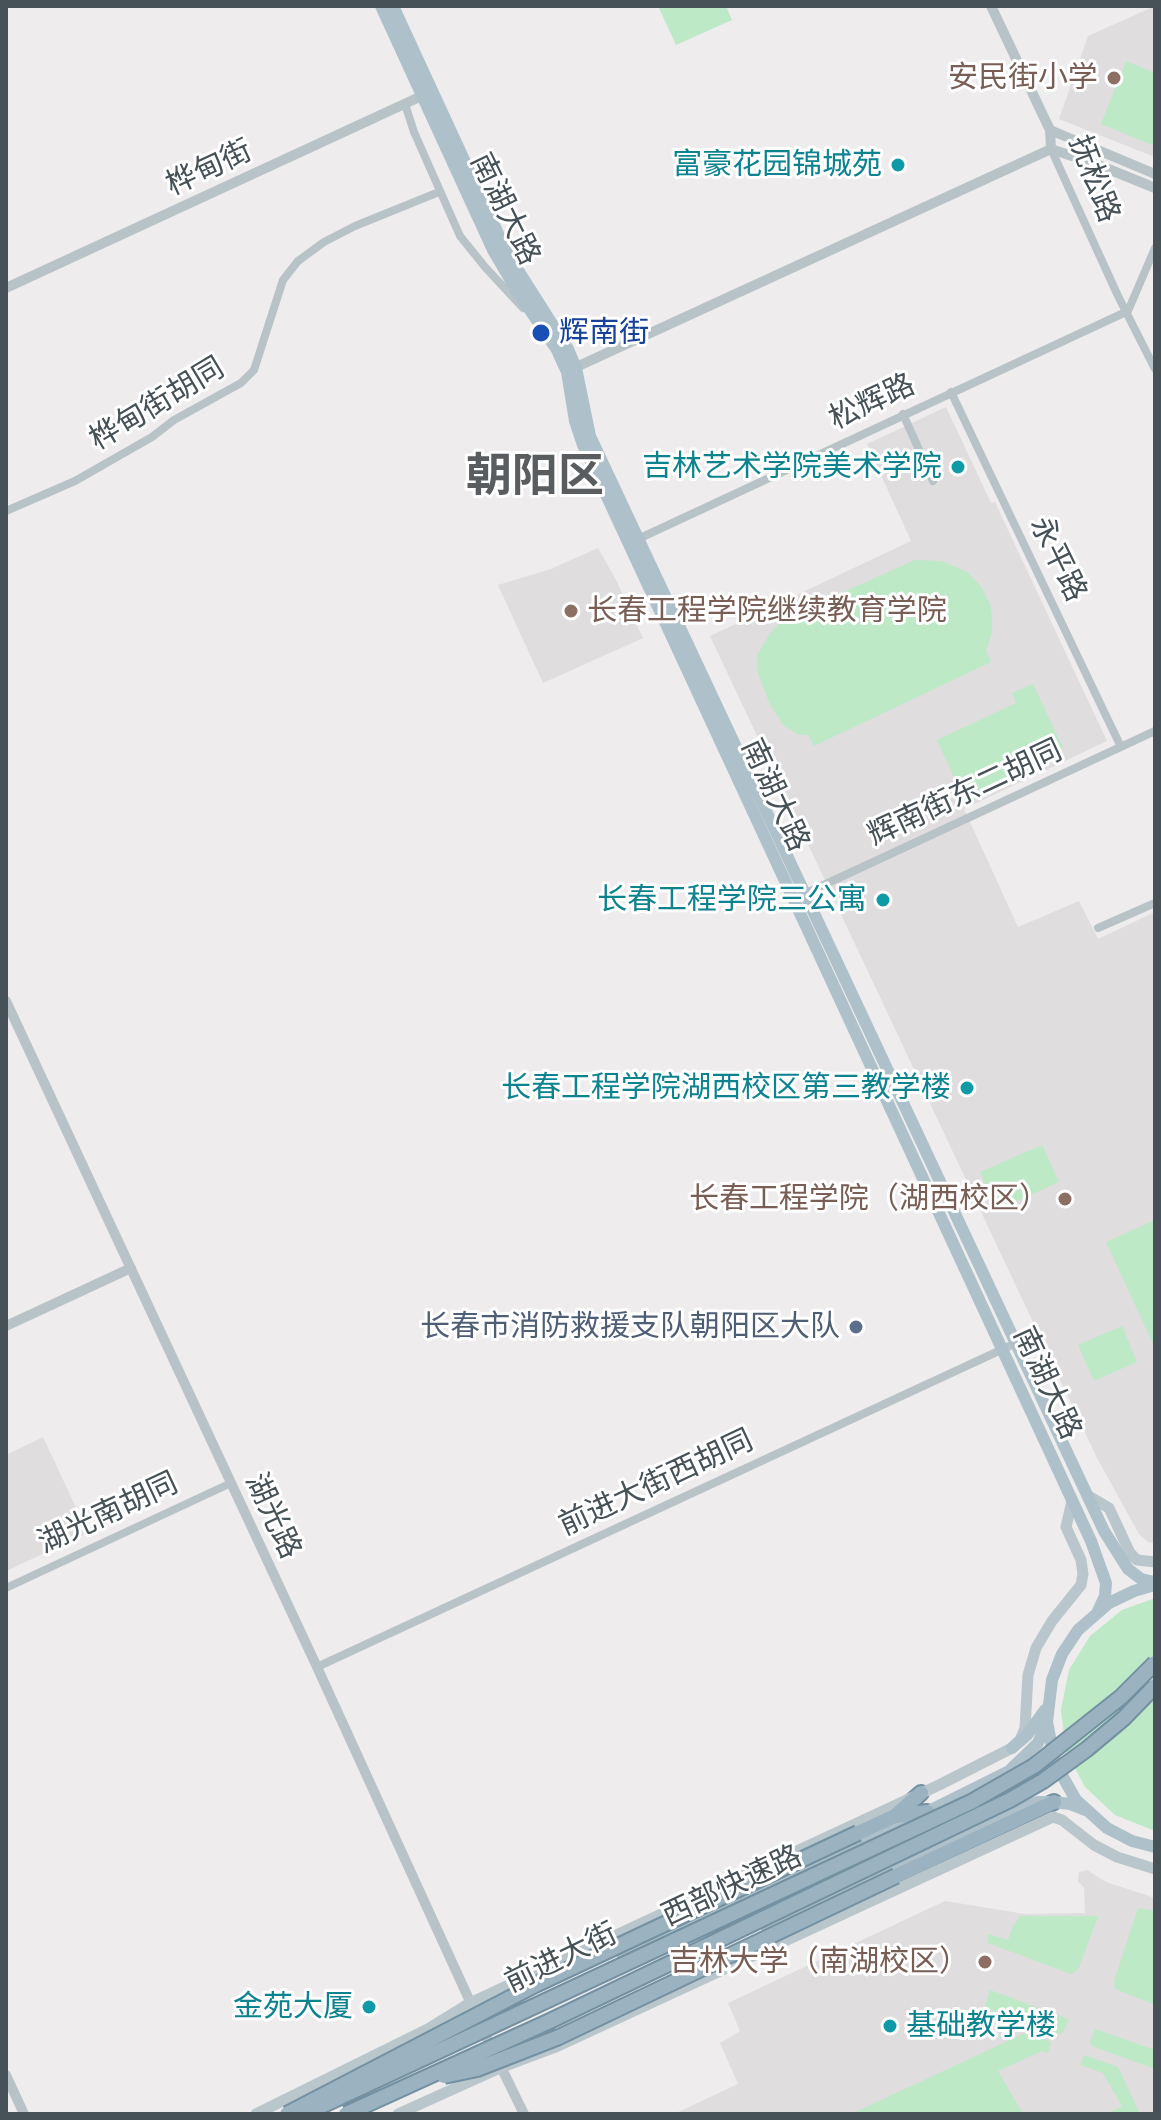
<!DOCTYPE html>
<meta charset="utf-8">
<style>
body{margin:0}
#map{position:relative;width:1161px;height:2120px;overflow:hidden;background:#eeecec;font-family:Mulish,sans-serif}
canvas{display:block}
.frame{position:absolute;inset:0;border:8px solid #465257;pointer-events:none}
</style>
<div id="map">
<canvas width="1161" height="2120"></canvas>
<div class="frame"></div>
</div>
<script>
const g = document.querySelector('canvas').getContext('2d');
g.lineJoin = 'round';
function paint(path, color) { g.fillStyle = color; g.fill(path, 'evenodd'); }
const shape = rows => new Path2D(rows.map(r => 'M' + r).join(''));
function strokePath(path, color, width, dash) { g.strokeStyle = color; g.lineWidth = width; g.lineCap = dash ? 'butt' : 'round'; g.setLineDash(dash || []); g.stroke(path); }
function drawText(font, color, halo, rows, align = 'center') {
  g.font = font + ' Mulish,"Noto Sans SC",sans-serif'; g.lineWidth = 6; g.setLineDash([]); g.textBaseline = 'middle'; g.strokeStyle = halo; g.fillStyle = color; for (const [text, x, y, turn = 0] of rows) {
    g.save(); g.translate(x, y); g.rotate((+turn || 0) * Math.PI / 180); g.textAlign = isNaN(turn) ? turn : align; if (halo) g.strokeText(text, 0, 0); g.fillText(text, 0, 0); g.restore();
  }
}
paint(shape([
 [1155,6,1155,157,1059,119,1088,36],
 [946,407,991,503,995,502,1107,741,964,809,1018,927,1079,901,1098,939,1155,912,1155,1543,1148,1542,1139,1534,1097,1458,710,636,911,541,867,444],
 [598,548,616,580,643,638,543,683,498,585,551,569],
 [43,1437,88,1533,6,1571,6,1455],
 [1087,1870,1106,1882,1155,1898,1155,2114,674,2114,738,2084,720,2043,740,2031,728,2003,945,1901,1025,1914,1085,1913,1084,1887,1078,1882,1079,1872]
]), '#dfddde');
paint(shape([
 [658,6,726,6,732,20,676,45],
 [1126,61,1155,73,1155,146,1101,124],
 [915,560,942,561,967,572,980,585,990,604,992,617,992,632,986,651,991,662,814,746,808,735,799,735,784,726,770,705,758,673,757,655,769,635,783,619],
 [1033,684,1063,748,1035,761,1039,770,966,804,937,740,1016,703,1012,693],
 [1042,1145,1059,1182,997,1210,980,1172],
 [1155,1220,1155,1348,1106,1242],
 [1122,1326,1137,1362,1094,1381,1078,1345],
 [1155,1598,1155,1831,1115,1815,1085,1787,1066,1751,1061,1710,1069,1670,1090,1636,1122,1610],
 [1138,1908,1155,1911,1155,2005,1115,1989,1114,1981],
 [1020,1916,1098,1916,1078,1970,1071,1974,988,1943,988,1934,1008,1940,1013,1926],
 [990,1990,1069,2019,1063,2032,1061,2034,987,2008,985,2006],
 [1095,2029,1155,2050,1155,2069,1092,2046,1090,2042],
 [1025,2033,1051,2042,1048,2053,1042,2051,998,2071,1023,2114,851,2114],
 [1084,2055,1118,2067,1140,2114,1106,2114,1122,2106,1103,2073,1080,2065]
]), '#bde9c7');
const trunk = shape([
 [896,1816,927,1812],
 [858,1833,895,1816,921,1793],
 [896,1876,1054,1802]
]);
strokePath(trunk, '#7391a2', 18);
strokePath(shape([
 [405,104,414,132,460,236,485,267,523,308],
 [1051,149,1118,296,1155,369],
 [951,392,1121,747],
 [903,414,933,481],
 [6,511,75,481,152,437,174,420,241,383,254,370,283,280,298,261,324,242,355,226,439,192],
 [638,539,1128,311,1155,248],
 [800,896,1155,731],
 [1098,928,1155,903],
 [6,1588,231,1483],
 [317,1667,1016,1343]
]), '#b8c3c7', 8);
strokePath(shape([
 [991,6,1050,130,1051,149],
 [1050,130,1155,174],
 [1051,149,1096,164,1155,188],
 [6,288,426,94],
 [572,369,1051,149],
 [6,1001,317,1667,473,2008],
 [6,1326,131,1268],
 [481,2026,524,2114],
 [6,2075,24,2114]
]), '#b8c3c7', 10);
strokePath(shape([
 [1087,1495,1109,1508,1130,1553,1137,1560,1155,1562],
 [256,2114,428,2029,470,2003,939,1785,1012,1748,1020,1740,1025,1728,1028,1675,1036,1648,1052,1621,1081,1585,1083,1574,1081,1560,1066,1527,1072,1501],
 [398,2114,502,2067,558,2046,1053,1817,1062,1820,1094,1845,1117,1857,1155,1869]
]), '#b9c6cc', 11);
strokePath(shape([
 [381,6,493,250,517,291,557,350,567,372,575,421,583,445,1091,1541,1106,1583,1105,1596,1098,1611],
 [393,6,507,253,568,349,576,368,590,436,1104,1531,1128,1569,1141,1579,1155,1582],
 [1155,1585,1134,1591,1109,1603,1078,1630,1062,1654,1052,1680,1047,1722,1055,1763,1076,1800,1107,1828,1132,1841,1155,1847],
 [1012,1748,1027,1735,1045,1710],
 [765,1925,1017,1808,1038,1802,1054,1802,1070,1804,1085,1810],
 [623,1958,861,1845,1009,1771,1038,1743,1047,1722]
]), '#aec0c9', 12);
strokePath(trunk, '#9bb3c0', 14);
const trunkBridge = shape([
 [444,2076,477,2069,559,2037,896,1876],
 [287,2114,535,1985,858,1833],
 [304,2114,971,1802,1034,1766,1121,1697,1155,1663],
 [346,2114,550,2021,1010,1800,1043,1781,1087,1749,1124,1718,1155,1686]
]);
strokePath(trunkBridge, '#7391a2', 18, []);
strokePath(trunkBridge, '#9bb3c0', 14);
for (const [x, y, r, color] of [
 [1114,78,8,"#8d6e63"],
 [898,165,8,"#0f9aa8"],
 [541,333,10,"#1a4fb4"],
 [958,467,8,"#0f9aa8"],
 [571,611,8,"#8d6e63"],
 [883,900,8,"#0f9aa8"],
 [967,1088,8,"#0f9aa8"],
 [1065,1199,8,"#8d6e63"],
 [856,1327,8,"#5c6f8a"],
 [985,1962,8,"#8d6e63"],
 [369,2007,8,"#0f9aa8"],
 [890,2026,8,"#0f9aa8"]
]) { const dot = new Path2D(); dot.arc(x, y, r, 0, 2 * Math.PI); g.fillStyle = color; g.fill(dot); strokePath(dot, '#fff', 3); }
drawText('30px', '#785e54', '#fff', [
 ["安民街小学",1098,78],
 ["长春工程学院继续教育学院",587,611,"left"],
 ["长春工程学院（湖西校区）",1049,1199],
 ["吉林大学（南湖校区）",969,1962]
], 'right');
drawText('30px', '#0d838f', '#fff', [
 ["富豪花园锦城苑",882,165],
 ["吉林艺术学院美术学院",942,467],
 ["长春工程学院三公寓",867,900],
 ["长春工程学院湖西校区第三教学楼",951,1088],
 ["金苑大厦",353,2007],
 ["基础教学楼",906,2026,"left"]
], 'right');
drawText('30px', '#465257', '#fff', [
 ["桦甸街",209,168,-25],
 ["抚松路",1094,179,69],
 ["南湖大路",505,209,64],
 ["松辉路",872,402,-25],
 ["桦甸街胡同",157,404,-31],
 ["永平路",1058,559,64],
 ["辉南街东二胡同",965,793,-25],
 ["南湖大路",775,795,65],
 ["南湖大路",1047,1383,65],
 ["前进大街西胡同",656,1483,-25],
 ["湖光南胡同",108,1513,-25],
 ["湖光路",273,1516,65],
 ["西部快速路",732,1886,-25],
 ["前进大街",561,1958,-26]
]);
drawText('30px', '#164399', '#fff', [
 ["辉南街",559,333]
], 'left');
drawText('30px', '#4e5e75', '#fff', [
 ["长春市消防救援支队朝阳区大队",840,1327]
], 'right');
drawText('bold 46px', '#595d60', '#fff', [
 ["朝阳区",535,477]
]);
</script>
